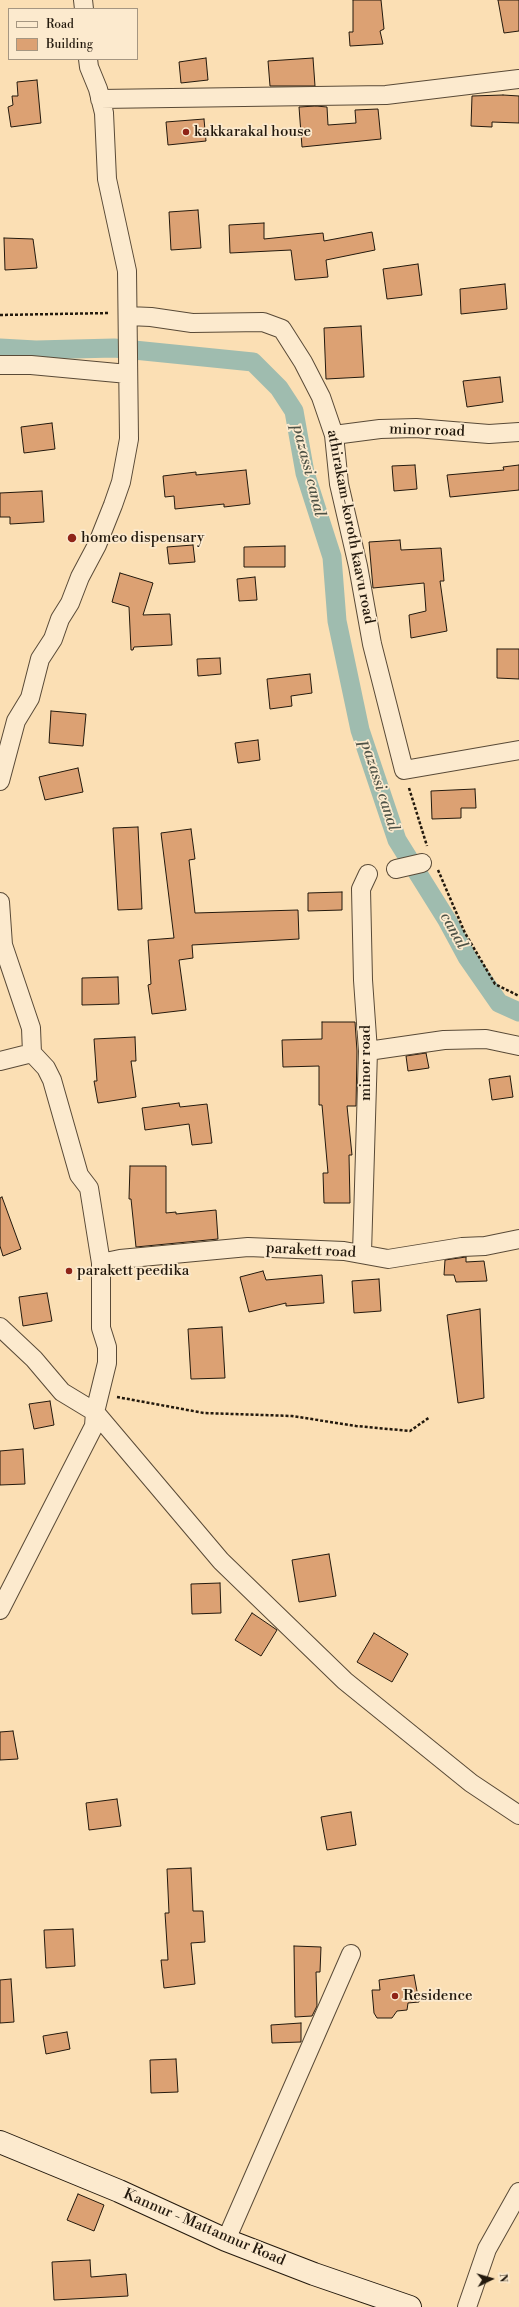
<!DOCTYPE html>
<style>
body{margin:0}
#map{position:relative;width:519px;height:2307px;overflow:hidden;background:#fbdfb4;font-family:"Libre Bodoni",serif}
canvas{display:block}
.legend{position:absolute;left:8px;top:8px;width:130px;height:52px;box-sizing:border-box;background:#fceace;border:1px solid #a59681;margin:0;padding:5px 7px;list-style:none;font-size:12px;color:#23190d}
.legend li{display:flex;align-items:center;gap:8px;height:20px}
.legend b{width:20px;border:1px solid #a59681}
.north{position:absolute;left:471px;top:2259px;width:40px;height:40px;-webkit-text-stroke:3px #fceace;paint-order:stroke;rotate:85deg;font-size:11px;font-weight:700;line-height:16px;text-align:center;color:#23190d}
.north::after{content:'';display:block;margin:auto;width:14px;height:18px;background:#23190d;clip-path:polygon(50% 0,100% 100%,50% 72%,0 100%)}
</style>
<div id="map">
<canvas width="519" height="2307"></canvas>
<ul class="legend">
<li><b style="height:5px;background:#fceace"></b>Road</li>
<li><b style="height:11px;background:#dca173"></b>Building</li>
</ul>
<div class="north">N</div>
</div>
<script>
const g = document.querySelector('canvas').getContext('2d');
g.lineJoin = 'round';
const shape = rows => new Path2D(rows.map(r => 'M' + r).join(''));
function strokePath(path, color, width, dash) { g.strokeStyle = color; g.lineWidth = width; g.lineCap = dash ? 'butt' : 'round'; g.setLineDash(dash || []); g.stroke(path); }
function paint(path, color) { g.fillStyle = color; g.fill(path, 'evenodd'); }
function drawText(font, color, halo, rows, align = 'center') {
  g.font = font + ' "Libre Bodoni",serif'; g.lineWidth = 3.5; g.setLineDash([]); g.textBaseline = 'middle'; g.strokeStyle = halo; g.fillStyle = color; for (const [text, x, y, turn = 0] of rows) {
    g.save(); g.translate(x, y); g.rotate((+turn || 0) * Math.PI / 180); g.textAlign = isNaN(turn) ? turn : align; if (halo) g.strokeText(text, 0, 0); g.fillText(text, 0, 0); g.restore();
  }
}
strokePath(shape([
 [0,348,36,350,114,348,253,362,279,388,294,411,305,473,332,557,337,621,360,730,397,840,447,920,467,957,499,1003,519,1012]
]), '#9fbcaf', 19);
const building = shape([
 [353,0,381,0,384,29,380,31,383,44,350,46,349,32,353,32,353,0],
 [498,0,519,0,519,31,504,33,498,0],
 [206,58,208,80,181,83,179,62,206,58],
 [313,58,315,86,270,86,268,61,313,58],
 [37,80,41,123,11,127,8,107,13,105,12,96,18,96,17,82,37,80],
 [503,95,519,96,519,123,492,122,492,127,471,126,472,96,503,95],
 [316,106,327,107,328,125,356,123,355,110,378,109,381,139,302,147,299,107,316,106],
 [204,119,206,141,168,145,166,122,204,119],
 [198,210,201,248,171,250,169,212,198,210],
 [264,223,264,239,323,233,324,241,372,232,375,250,326,260,328,277,295,280,291,250,230,253,229,225,264,223],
 [4,238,33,239,37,268,5,270,4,238],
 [418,264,422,295,387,299,383,269,418,264],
 [505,284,507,309,461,314,460,289,505,284],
 [361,326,364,377,326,379,324,328,361,326],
 [500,377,503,402,467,407,463,381,500,377],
 [52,423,55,449,24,453,21,427,52,423],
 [415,465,417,489,394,491,392,466,415,465],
 [519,465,519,490,450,497,447,475,504,470,503,467,519,465],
 [246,470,250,504,224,507,224,504,175,509,174,496,165,497,163,476,196,472,196,475,246,470],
 [42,491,44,522,10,524,10,517,0,517,0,493,42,491],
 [400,540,401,550,441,548,444,581,440,581,447,631,411,638,409,615,426,611,424,583,373,588,369,542,400,540],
 [193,545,195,562,169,564,167,547,193,545],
 [285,546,285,567,244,567,244,547,285,546],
 [120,573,153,583,143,615,170,614,172,645,134,647,133,650,131,650,129,607,112,602,120,573],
 [255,577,257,600,239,601,237,579,255,577],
 [497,649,519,649,519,679,497,678,497,649],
 [220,658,221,674,198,676,197,659,220,658],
 [310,674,312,693,291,696,292,706,270,709,267,679,310,674],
 [51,711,86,714,83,746,49,743,51,711],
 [258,740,260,760,238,763,235,743,258,740],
 [78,768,83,792,45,800,39,777,78,768],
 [475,789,476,808,461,808,461,818,432,819,431,791,475,789],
 [138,827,142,909,118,910,113,828,138,827],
 [191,829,195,859,189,860,195,913,298,910,299,939,192,945,193,958,179,960,186,1010,152,1014,148,985,151,984,148,940,174,938,161,833,191,829],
 [342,892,342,910,308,911,308,893,342,892],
 [118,977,119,1004,82,1005,82,978,118,977],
 [322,1022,355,1022,357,1051,356,1106,347,1106,352,1155,349,1155,350,1203,324,1203,323,1173,328,1173,322,1105,319,1105,319,1066,283,1067,282,1040,322,1039,322,1022],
 [135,1037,136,1061,131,1061,136,1097,98,1103,94,1081,97,1081,94,1039,135,1037],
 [426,1053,429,1068,408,1071,406,1056,426,1053],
 [510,1076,513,1097,492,1100,489,1079,510,1076],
 [179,1103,180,1107,207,1104,212,1143,192,1145,189,1124,145,1130,142,1108,179,1103],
 [130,1166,166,1166,166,1213,176,1212,176,1214,216,1210,218,1239,136,1247,131,1199,129,1199,130,1166],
 [2,1197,21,1249,3,1256,0,1246,0,1198,2,1197],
 [466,1257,466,1262,484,1261,487,1281,456,1282,454,1275,444,1275,445,1260,466,1257],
 [263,1271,266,1280,322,1275,324,1303,286,1306,286,1303,249,1312,240,1277,263,1271],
 [379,1279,381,1311,354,1313,352,1281,379,1279],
 [47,1293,52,1321,23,1326,19,1297,47,1293],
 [480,1309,484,1398,458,1403,447,1315,480,1309],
 [222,1327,225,1378,191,1379,188,1329,222,1327],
 [50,1401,54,1425,34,1429,29,1404,50,1401],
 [23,1449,25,1484,0,1485,0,1451,23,1449],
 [329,1554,336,1596,299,1602,292,1560,329,1554],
 [220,1583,221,1613,192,1614,191,1584,220,1583],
 [252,1613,277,1630,261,1656,235,1640,252,1613],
 [374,1633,408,1654,392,1682,357,1662,374,1633],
 [13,1731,18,1759,0,1760,0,1732,13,1731],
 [117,1799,121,1826,89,1830,86,1803,117,1799],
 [351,1812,356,1845,327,1850,321,1817,351,1812],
 [191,1868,193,1911,203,1911,205,1942,191,1943,195,1984,164,1988,161,1960,168,1960,165,1913,169,1913,167,1869,191,1868],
 [73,1929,75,1966,46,1968,44,1930,73,1929],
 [294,1946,321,1947,320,1972,316,1972,317,2006,312,2016,295,2017,294,1946],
 [414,1975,419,2002,408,2003,407,2010,397,2011,392,2018,377,2018,374,2013,372,1990,380,1990,379,1980,414,1975],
 [11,1979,14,2022,0,2023,0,1980,11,1979],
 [301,2023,301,2042,272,2043,271,2025,301,2023],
 [67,2032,70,2049,46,2054,43,2036,67,2032],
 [176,2059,178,2092,151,2093,150,2060,176,2059],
 [78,2194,104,2205,94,2231,67,2220,78,2194],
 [90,2260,91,2277,126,2274,128,2296,54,2300,52,2262,90,2260]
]);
paint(building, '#dca173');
strokePath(building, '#23190d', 1);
const street = shape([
 [83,0,84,9],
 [100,99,386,95,519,79],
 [128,316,151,317,192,323,263,322,282,329,303,362,321,397,334,435,339,484,358,566,372,644,404,770,519,750],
 [0,365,31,365,128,374],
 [334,435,380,429,416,428,489,434,519,432],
 [0,781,16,721,30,698,40,659,53,639,60,619,70,603,80,577,97,545,113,505,121,482,129,439,127,271,107,179,104,113,98,89,89,67,88,59],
 [396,869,422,863],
 [0,902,3,945,31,1028,32,1053,46,1068,52,1080,79,1175,89,1188,101,1263,101,1328,107,1347,107,1363,95,1412,94,1426,0,1610],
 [368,1051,444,1040,486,1039,519,1046],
 [0,1061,32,1053],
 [362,1253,368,1051,363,980,361,889,368,874],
 [101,1263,120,1259,248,1247,344,1251,388,1259,462,1247,485,1246,519,1239],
 [0,1327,34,1359,62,1392,95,1412,221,1561,345,1681,471,1783,519,1815],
 [226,2240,351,1954],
 [467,2307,487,2249,519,2192]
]);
const secondary = shape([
 [0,2142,119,2191,226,2240,314,2274,410,2307]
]);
strokePath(street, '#594a37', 20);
strokePath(secondary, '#23190d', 24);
strokePath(shape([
 [0,315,110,313],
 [409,788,427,846],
 [438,870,465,933,495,984,519,996],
 [117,1397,204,1413,292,1416,356,1426,410,1431,430,1417]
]), '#23190d', 2.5, [3, 2]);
strokePath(street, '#fceace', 18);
strokePath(secondary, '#fceace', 22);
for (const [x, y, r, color] of [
 [186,132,4,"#8f2418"],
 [72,538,5,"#8f2418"],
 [69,1271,4,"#8f2418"],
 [395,1996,4,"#8f2418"]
]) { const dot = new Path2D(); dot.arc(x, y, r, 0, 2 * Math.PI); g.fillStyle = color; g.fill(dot); strokePath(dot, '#fceace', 1.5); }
drawText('15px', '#23190d', '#fceace', [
 ["kakkarakal house",194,132],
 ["homeo dispensary",81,538],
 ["parakett peedika",77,1271],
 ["Residence",403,1996]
], 'left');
drawText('15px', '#23190d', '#fceace', [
 ["minor road",427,431,2],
 ["athirakam-koroth kaavu road",350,527,79],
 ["minor road",366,1063,-90],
 ["parakett road",311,1251,3],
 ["Kannur - Mattannur Road",204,2228,23]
]);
drawText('italic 16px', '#4e5246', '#fceace', [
 ["pazassi canal",308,471,76],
 ["pazassi canal",379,786,72],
 ["canal",453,931,61]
]);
</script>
